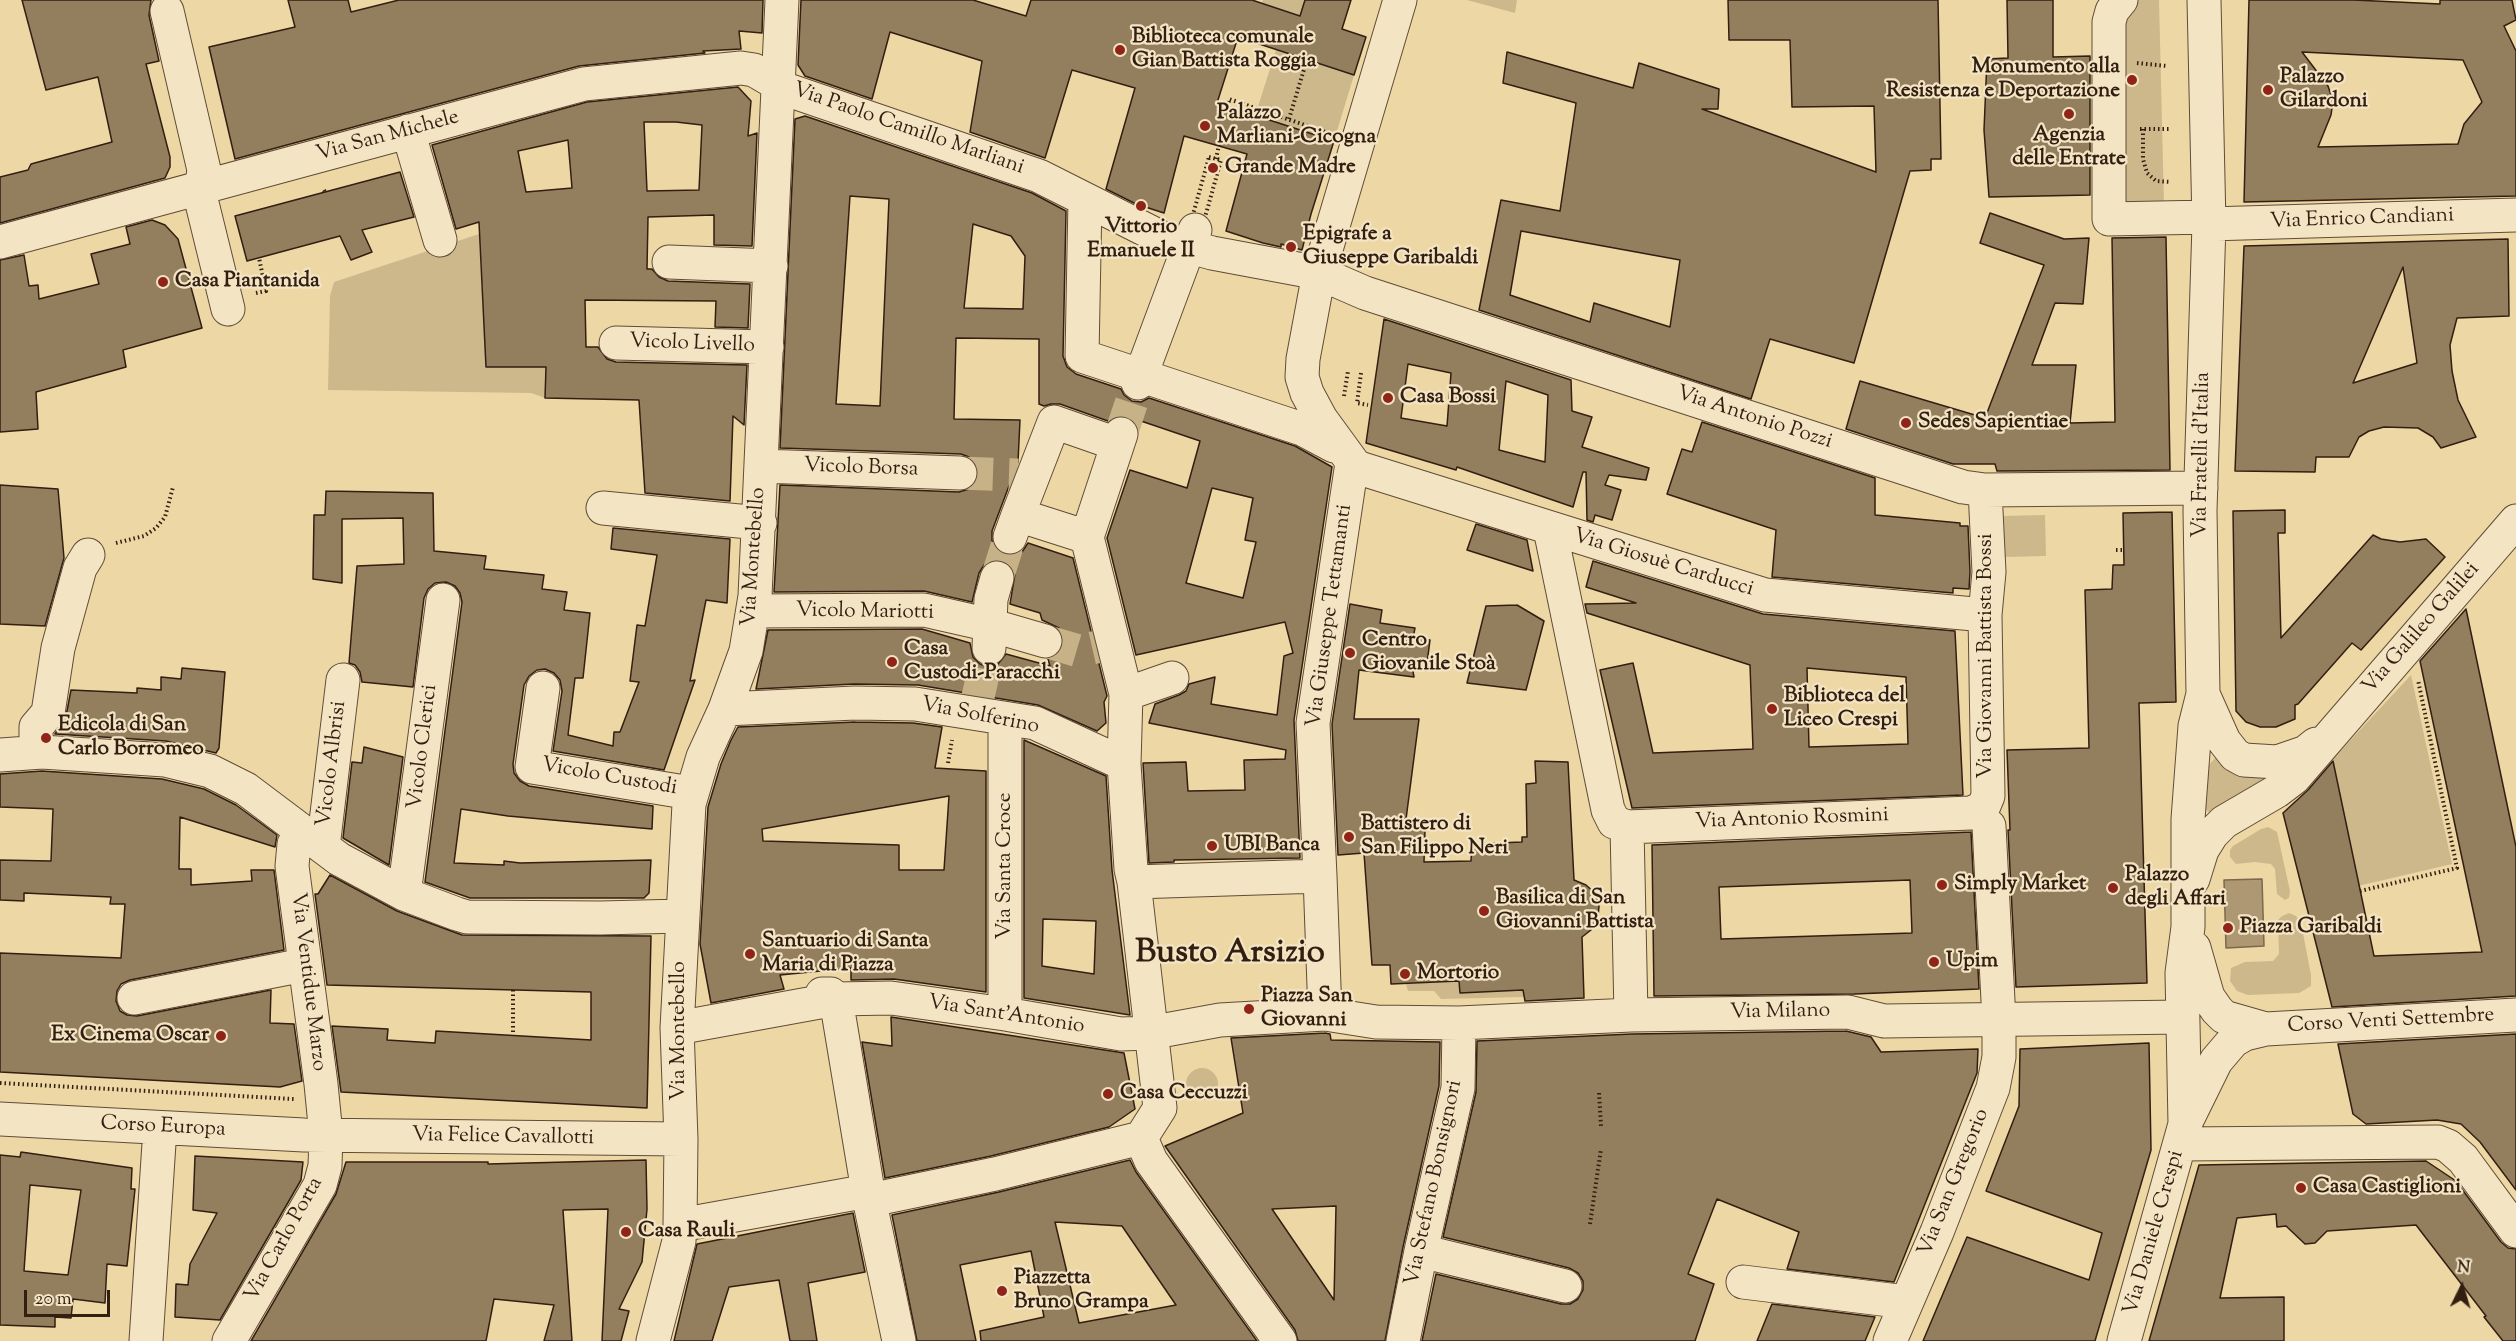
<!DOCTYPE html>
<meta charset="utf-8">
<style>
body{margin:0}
#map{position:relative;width:2516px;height:1341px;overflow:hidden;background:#ecd7a5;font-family:"Sorts Mill Goudy",serif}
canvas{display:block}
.north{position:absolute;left:2432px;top:1257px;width:60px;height:60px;-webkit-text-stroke:4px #f3e5c4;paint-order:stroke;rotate:5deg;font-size:16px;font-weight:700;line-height:24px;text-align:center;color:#331e12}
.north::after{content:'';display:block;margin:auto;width:21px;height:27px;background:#331e12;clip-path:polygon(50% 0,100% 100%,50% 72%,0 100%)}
.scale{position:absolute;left:24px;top:1290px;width:86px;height:27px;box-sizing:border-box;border:3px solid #331e12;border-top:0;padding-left:8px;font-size:18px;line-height:21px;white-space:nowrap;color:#331e12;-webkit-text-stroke:4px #f3e5c4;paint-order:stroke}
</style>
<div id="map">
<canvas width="2516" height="1341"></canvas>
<div class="north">N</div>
<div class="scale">20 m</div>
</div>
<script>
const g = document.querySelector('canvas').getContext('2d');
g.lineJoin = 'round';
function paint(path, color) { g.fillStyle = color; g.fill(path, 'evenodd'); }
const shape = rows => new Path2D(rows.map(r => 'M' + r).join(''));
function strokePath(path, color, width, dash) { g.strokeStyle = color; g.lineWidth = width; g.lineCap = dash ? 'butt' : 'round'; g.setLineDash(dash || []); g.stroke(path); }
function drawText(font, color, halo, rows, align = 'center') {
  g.font = font + ' "Sorts Mill Goudy",serif'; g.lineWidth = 4.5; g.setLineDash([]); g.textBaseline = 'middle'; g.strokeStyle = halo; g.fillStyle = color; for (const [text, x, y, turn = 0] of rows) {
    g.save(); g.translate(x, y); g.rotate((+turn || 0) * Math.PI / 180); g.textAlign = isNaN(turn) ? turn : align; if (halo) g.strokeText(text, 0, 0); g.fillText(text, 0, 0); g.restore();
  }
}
paint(shape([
 [1263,0,1305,0,1300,16,1274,7,1262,45,1250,42],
 [1467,0,1517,0,1515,13],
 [2136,0,2159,0,2164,205,2123,207,2124,8],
 [1276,50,1293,56,1295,51,1322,65,1354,75,1334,141,1255,116],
 [479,234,486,366,546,367,545,398,531,393,328,390,330,296,334,282],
 [2045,515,2046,556,2004,557,2003,516],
 [2411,675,2452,864,2358,886,2333,759],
 [2216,757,2262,777,2263,783,2210,813,2204,808,2206,777,2209,765],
 [2268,827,2277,832,2290,891,2289,898,2285,900,2277,894,2275,869,2271,864,2255,862,2236,864,2230,857,2230,850,2233,846,2261,829],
 [2289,913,2296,916,2301,923,2311,975,2311,986,2299,993,2248,995,2237,991,2230,981,2231,968,2245,962,2273,961,2279,954,2278,920,2282,916],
 [1459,981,1460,992,1523,990,1524,997,1441,999,1434,991,1408,991,1406,984],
 '1186 1084a16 16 0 1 1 32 0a16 16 0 1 1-32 0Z'
]), '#cdb88c');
const water = shape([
 [2262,879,2264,946,2226,948,2224,880,2262,879]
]);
paint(water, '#ad9873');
strokePath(water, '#7c674c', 1.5);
const building = shape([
 [22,0,151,0,149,15,159,61,146,64,170,157,170,167,165,178,0,223,0,177,28,170,31,164,112,142,98,77,46,90,22,0],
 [288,0,348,0,351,12,399,0,763,0,762,33,739,31,741,49,703,51,705,53,579,66,235,159,209,47,295,27,288,0],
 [801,0,973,0,1026,16,1031,0,1252,0,1300,16,1305,0,1351,0,1342,29,1366,37,1354,75,1238,37,1217,103,1334,141,1311,214,1302,250,1281,244,1281,247,1263,243,1226,231,1247,154,1184,136,1164,213,1136,204,1106,189,1135,88,1072,70,1045,158,970,132,982,61,890,32,872,99,805,76,798,65,801,0],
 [1728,0,1938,0,1941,159,1931,159,1931,170,1910,171,1854,363,1770,339,1751,399,1479,310,1501,200,1560,211,1576,103,1503,83,1507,52,1633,88,1639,63,1719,89,1718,109,1702,109,1876,172,1874,106,1792,107,1790,40,1729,40,1728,0],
 [1521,231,1680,260,1670,327,1594,303,1590,322,1510,295,1521,231],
 [2007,0,2053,0,2053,57,2090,56,2090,195,1989,197,1984,130,1987,59,2008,58,2007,0],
 [2249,0,2354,0,2440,4,2440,0,2512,0,2516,20,2504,26,2516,51,2516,196,2244,202,2249,0],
 [2302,52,2463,60,2482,102,2464,124,2458,144,2318,147,2331,115,2333,101,2328,86,2302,52],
 [738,87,751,101,748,136,757,133,752,246,714,245,714,215,648,217,647,269,652,269,659,277,668,281,750,284,748,328,715,327,716,301,585,300,586,347,598,347,607,359,616,362,747,365,744,425,733,416,730,501,645,493,639,400,545,398,546,367,486,367,479,222,456,229,432,145,587,102,738,87],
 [644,122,676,122,702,125,699,190,647,191,644,122],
 [568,140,572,188,526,192,518,151,568,140],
 [805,116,1032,193,1066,211,1063,356,1067,367,1076,374,1121,389,1124,395,1132,401,1141,402,1149,398,1295,446,1332,467,1294,720,1300,858,1174,860,1174,862,1149,863,1143,763,1186,762,1188,791,1245,790,1244,760,1285,759,1286,750,1149,723,1155,704,1179,695,1186,691,1189,684,1215,677,1211,704,1277,715,1284,656,1293,653,1285,622,1136,655,1107,538,1130,470,1187,488,1200,441,1141,421,1139,429,1135,421,1126,416,1117,416,1108,421,1060,404,1051,404,1044,406,1039,404,1039,339,956,338,954,419,1020,420,1018,462,992,531,992,541,996,549,1004,555,1013,555,1022,552,1028,543,1073,558,1107,696,1104,702,1106,723,1097,731,1038,705,918,685,854,684,756,689,768,630,922,629,970,643,973,657,980,664,988,667,998,664,1006,654,1050,666,1048,659,1058,655,1063,646,1063,637,1059,628,1042,620,1040,613,1010,604,1015,574,1010,565,1002,560,992,560,984,565,979,573,972,602,924,591,774,592,780,485,959,492,969,489,976,483,979,474,976,464,969,457,961,454,780,448,795,119,805,116],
 [850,196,889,199,880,406,836,404,850,196],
 [973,224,1011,236,1025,256,1023,309,964,308,973,224],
 [1212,488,1253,498,1245,540,1256,542,1243,598,1186,583,1212,488],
 [400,172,414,217,362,230,372,252,351,260,340,236,247,261,235,216,400,172],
 [1990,213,2064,239,2089,238,2083,304,2055,303,2032,365,2076,365,2070,423,2115,422,2112,238,2166,237,2170,470,1997,471,1995,464,1953,464,1846,429,1860,381,1985,418,2044,265,1980,243,1990,213],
 [152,220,165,225,178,239,202,328,123,350,126,367,36,392,38,429,0,432,0,260,24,255,29,286,38,285,39,299,99,284,91,254,130,244,126,227,152,220],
 [2508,239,2509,316,2457,318,2450,345,2452,371,2458,400,2476,437,2441,448,2433,437,2418,428,2384,427,2369,431,2359,437,2349,457,2316,457,2315,472,2235,471,2244,246,2508,239],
 [2403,267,2417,363,2353,383,2403,267],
 [1384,319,1571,380,1572,411,1592,417,1582,447,1649,468,1646,480,1609,475,1605,485,1621,490,1612,520,1595,515,1593,522,1587,520,1586,472,1583,472,1573,507,1457,467,1456,470,1366,443,1384,319],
 [1408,364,1451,373,1447,426,1401,418,1408,364],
 [1506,381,1548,395,1545,462,1499,450,1506,381],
 [1702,422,1875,478,1875,515,1960,523,1960,526,1968,526,1970,572,1969,589,1953,588,1953,593,1772,577,1776,530,1667,494,1682,449,1692,452,1702,422],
 [0,485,58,489,64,558,45,626,0,624,0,485],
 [326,491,433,493,434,551,486,556,484,569,544,575,542,589,567,592,564,610,590,613,583,678,575,678,568,735,613,746,614,732,620,732,639,682,630,681,637,625,645,626,657,555,611,549,613,528,730,539,727,603,706,600,690,681,695,680,664,770,553,751,562,691,560,680,554,673,545,669,537,670,529,676,524,685,513,764,514,773,520,781,529,786,653,806,652,829,508,816,461,809,454,863,504,865,504,861,520,863,651,860,649,893,644,898,470,898,425,882,462,602,460,593,455,586,446,582,435,583,428,589,424,598,413,687,362,682,360,672,355,665,349,663,357,566,404,564,403,518,342,519,342,583,313,579,314,515,325,515,326,491],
 [2285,510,2285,533,2278,533,2281,638,2373,535,2381,539,2400,542,2426,539,2445,557,2361,650,2352,643,2298,704,2295,705,2295,719,2276,727,2260,727,2246,722,2236,711,2233,511,2285,510],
 [2172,512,2176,702,2139,703,2147,983,2016,987,2008,830,2010,830,2007,750,2089,748,2085,590,2112,589,2113,565,2124,565,2123,513,2172,512],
 [1476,524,1527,540,1533,571,1467,550,1476,524],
 [1593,561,1763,614,1955,631,1963,795,1632,808,1600,670,1633,663,1653,753,1753,749,1750,665,1587,613,1585,604,1636,603,1586,587,1593,561],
 [1807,668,1906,677,1908,744,1809,747,1807,668],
 [1350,604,1382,610,1380,623,1415,628,1413,638,1430,640,1426,671,1411,660,1414,677,1359,670,1354,719,1419,719,1405,827,1425,830,1424,862,1471,861,1472,844,1522,842,1522,837,1527,837,1526,784,1536,783,1535,761,1568,762,1574,880,1586,885,1595,893,1599,906,1598,917,1591,930,1582,937,1584,998,1525,1001,1523,990,1460,993,1459,981,1391,984,1390,965,1372,965,1364,853,1338,855,1332,724,1350,604],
 [1517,605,1544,621,1526,690,1467,683,1486,606,1517,605],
 [2466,609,2516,847,2516,996,2332,1007,2283,813,2308,790,2333,761,2374,956,2482,952,2420,661,2466,609],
 [182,668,225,672,219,748,216,753,166,741,55,734,66,716,71,690,137,693,137,688,161,690,161,677,181,679,182,668],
 [855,722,913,723,942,727,935,768,986,771,986,992,894,979,851,980,851,968,780,975,784,989,711,1003,700,944,708,807,721,764,731,740,738,727,855,722],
 [949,796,944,870,899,870,899,845,763,841,762,829,949,796],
 [1024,740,1106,776,1112,870,1130,1015,1024,998,1024,740],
 [1043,919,1096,921,1094,974,1042,966,1043,919],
 [364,747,403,757,389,865,343,838,352,762,362,763,364,747],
 [42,771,162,779,204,789,236,805,277,835,275,847,180,817,179,869,191,869,191,885,252,881,251,870,274,870,284,950,130,980,121,984,117,991,116,1001,120,1011,127,1015,137,1016,271,990,270,1023,294,1024,302,1081,280,1087,0,1072,0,953,121,958,125,904,110,904,111,897,24,893,24,901,0,900,0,860,51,861,53,809,0,807,0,774,42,771],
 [1971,832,1979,989,1854,994,1654,996,1652,845,1971,832],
 [1910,880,1912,933,1721,939,1719,887,1910,880],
 [330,875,397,911,462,935,651,936,647,1108,341,1092,332,1026,388,1029,387,1040,435,1043,436,1031,591,1040,591,992,327,985,315,894,318,894,330,875],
 [891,1017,1124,1053,1135,1109,1109,1127,991,1156,885,1178,862,1042,892,1046,891,1017],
 [1846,1031,1871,1037,1881,1052,1978,1049,1977,1073,1894,1282,1787,1269,1799,1232,1717,1199,1688,1274,1714,1284,1695,1341,1422,1341,1436,1274,1561,1304,1570,1304,1578,1299,1583,1290,1583,1281,1578,1273,1569,1268,1443,1237,1476,1092,1477,1041,1632,1034,1846,1031],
 [1325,1033,1330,1034,1331,1040,1440,1042,1439,1086,1403,1247,1385,1341,1298,1341,1295,1330,1165,1146,1243,1113,1231,1038,1325,1033],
 [1336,1206,1334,1300,1272,1209,1336,1206],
 [2516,1034,2516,1190,2480,1142,2461,1124,2437,1120,2366,1124,2353,1114,2338,1044,2516,1034],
 [2149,1043,2151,1150,2095,1341,1923,1341,1967,1237,2089,1280,2102,1233,1986,1191,2019,1106,2020,1049,2149,1043],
 [21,1152,132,1168,131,1189,135,1189,127,1266,107,1264,105,1303,73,1299,71,1318,55,1317,55,1327,0,1325,0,1155,20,1157,21,1152],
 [30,1185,81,1190,68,1275,24,1271,30,1185],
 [195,1156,303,1162,301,1180,220,1320,175,1317,176,1284,188,1285,190,1264,217,1213,193,1210,195,1156],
 [646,1160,647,1209,642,1262,619,1309,629,1311,621,1341,602,1341,608,1209,563,1210,572,1341,544,1341,554,1305,494,1299,486,1341,251,1341,336,1194,346,1162,488,1162,488,1164,646,1160],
 [1130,1160,1136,1172,1257,1341,981,1341,980,1331,1044,1317,1031,1251,960,1265,976,1341,917,1341,892,1215,999,1192,1130,1160],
 [1055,1222,1122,1226,1176,1305,1079,1323,1055,1222],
 [2426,1161,2456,1181,2501,1242,2508,1248,2516,1249,2516,1341,2503,1341,2484,1317,2486,1316,2416,1225,2327,1231,2315,1243,2305,1244,2286,1226,2277,1227,2276,1214,2237,1218,2220,1298,2284,1297,2284,1341,2149,1341,2199,1165,2426,1161],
 [853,1213,865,1272,808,1283,817,1341,790,1341,779,1280,729,1287,712,1341,674,1341,697,1244,853,1213],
 [1772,1304,1875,1317,1865,1341,1757,1341,1772,1304]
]);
paint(building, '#937e5e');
strokePath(building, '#331e12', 1.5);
strokePath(shape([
 [1121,434,1138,383],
 [960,473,1018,475],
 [997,578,1010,537],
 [1045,641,1079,651,1101,646],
 [977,701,989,649]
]), '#c7b288', 33, [33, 16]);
const minor = shape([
 [1400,0,1319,273,1303,359,1302,377,1307,393,1321,419,1356,467,1765,595,1985,615],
 [2121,0,2112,11,2109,22,2109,219,2208,217],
 [167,11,204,170,200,195,228,309],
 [408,131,440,240],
 [1085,199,1082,356,1302,429,1334,446],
 [2209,224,2516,215],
 [0,242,584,84,741,68,754,70,788,90,1039,176,1166,240,1212,253,1319,273,1365,293,1963,487,1985,490,2201,488],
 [669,262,771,266],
 [616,343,767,347],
 [1138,383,1195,230],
 [1121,434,1087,537,1126,694],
 [761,466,960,473],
 [603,508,760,523],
 [1018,515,1054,422,1117,444],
 [1550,529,1608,810,1614,822,1627,827,1971,813,1983,808,1988,796,1985,615,1989,572,1985,490],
 [1010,537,1018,515,1087,537],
 [754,611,924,610,990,625,1045,641],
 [989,648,991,599,997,578],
 [543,688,532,767,691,793],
 [2203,694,2224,741,2235,755,2244,760,2277,762,2306,752,2316,744],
 [36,752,36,727,48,713,58,648,80,568,88,555],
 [0,755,42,752,165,760,210,771,246,789,339,859,404,894,457,914,467,917,600,918,683,916],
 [1124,764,1126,694,1172,678],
 [1627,827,1631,1015],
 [323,847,343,680],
 [1320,876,1313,723,1352,463],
 [2193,879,2202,850,2212,834,2224,822,2277,791,2294,778,2516,521],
 [1134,882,1160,1108,1141,1138],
 [404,894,443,600],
 [2194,948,2208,997,2217,1010,2224,1017,2266,1029],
 [822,994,831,994,836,999,870,1203,899,1341],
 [134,998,304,965],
 [1005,1014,1005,719],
 [1325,1014,1376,1022,1459,1023,1631,1015,1848,1012,1884,1021,2182,1017],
 [677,1028,836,999,891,998,1005,1014,1121,1034,1149,1033,1220,1020,1325,1014,1320,876,1134,882,1131,869,1124,764,1035,723,915,704,855,703,725,709],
 [0,1119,304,1135,681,1139],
 [2185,1124,2182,973,2188,927,2188,819,2195,726,2203,694,2200,511,2209,224,2204,0],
 [1141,1138,1151,1161,1280,1341],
 [2180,1144,2438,1142,2448,1146,2463,1159,2516,1231],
 [870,1203,880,1198,995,1174,1141,1138],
 [680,1225,868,1191],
 [1421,1251,1565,1286],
 [1743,1282,1906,1302],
 [146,1341,160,1128],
 [229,1341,320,1185,325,1166,326,1135,321,1084,292,866,294,844,302,831],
 [653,1341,679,1241,680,1225,681,1139,677,1028,689,804,703,757,725,709,746,651,755,596,782,0],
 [1403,1341,1421,1251,1458,1088,1459,1023],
 [1890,1341,1937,1232,1993,1088,1999,1057,1999,1020,1989,826],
 [2124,1341,2185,1124,2216,1061,2233,1041,2245,1034,2266,1029,2516,1015]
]);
strokePath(minor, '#614c37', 35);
strokePath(shape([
 [2137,63,2167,66],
 [1228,107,1229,99,1331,134],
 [1289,119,1308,56],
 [2140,129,2169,129],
 [2143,129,2143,159,2147,173,2156,181,2171,182],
 [1222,136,1226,138],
 [1209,157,1221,160,1204,221,1192,218,1209,157],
 [1216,159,1219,145],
 [324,190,325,192],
 [256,293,266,291,259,258],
 [1361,373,1357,403,1368,405],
 [1344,396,1348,371],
 [116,543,144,536,156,528,165,517,173,487],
 [2116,550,2124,550],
 [948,763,952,740],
 [2360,891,2457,868,2418,680],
 [513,990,513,1035],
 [0,1083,294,1099],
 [1599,1093,1601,1126],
 [1590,1224,1601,1149]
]), '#331e12', 4, [1.5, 3]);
strokePath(minor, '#f3e5c4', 33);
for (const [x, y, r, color] of [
 [1120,50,6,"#8f2418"],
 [2132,80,6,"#8f2418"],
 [2268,90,6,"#8f2418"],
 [2069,114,6,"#8f2418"],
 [1205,126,6,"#8f2418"],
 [1213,168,6,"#8f2418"],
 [1141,206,6,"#8f2418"],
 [1291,247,6,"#8f2418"],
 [163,282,6,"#8f2418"],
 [1388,398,6,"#8f2418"],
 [1906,423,6,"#8f2418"],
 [1350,653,6,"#8f2418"],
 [892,662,6,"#8f2418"],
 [1772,709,6,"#8f2418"],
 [46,738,6,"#8f2418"],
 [1349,837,6,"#8f2418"],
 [1212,846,6,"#8f2418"],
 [1942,885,6,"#8f2418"],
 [2113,888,6,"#8f2418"],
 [1484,911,6,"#8f2418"],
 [2228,928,6,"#8f2418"],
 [750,954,6,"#8f2418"],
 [1934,962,6,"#8f2418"],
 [1405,974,6,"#8f2418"],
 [1249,1009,6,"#8f2418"],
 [221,1036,6,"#8f2418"],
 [1108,1094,6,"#8f2418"],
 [2301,1188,6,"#8f2418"],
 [626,1232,6,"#8f2418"],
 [1002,1291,6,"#8f2418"]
]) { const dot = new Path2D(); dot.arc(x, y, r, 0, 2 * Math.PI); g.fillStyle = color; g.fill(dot); strokePath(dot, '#f3e5c4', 2); }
drawText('bold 21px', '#331e12', '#f3e5c4', [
 ["Biblioteca comunale",1132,38],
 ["Gian Battista Roggia",1132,62],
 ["Monumento alla",2120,68,"right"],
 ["Resistenza e Deportazione",2120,92,"right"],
 ["Palazzo",2280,78],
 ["Gilardoni",2280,102],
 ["Palazzo",1217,114],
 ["Marliani-Cicogna",1217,138],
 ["Agenzia",2069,136,"center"],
 ["delle Entrate",2069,160,"center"],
 ["Grande Madre",1225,168],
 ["Vittorio",1141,228,"center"],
 ["Emanuele II",1141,252,"center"],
 ["Epigrafe a",1303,235],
 ["Giuseppe Garibaldi",1303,259],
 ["Casa Piantanida",175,282],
 ["Casa Bossi",1400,398],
 ["Sedes Sapientiae",1918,423],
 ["Centro",1362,641],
 ["Giovanile Stoà",1362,665],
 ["Casa",904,650],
 ["Custodi-Paracchi",904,674],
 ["Biblioteca del",1784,697],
 ["Liceo Crespi",1784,721],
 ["Edicola di San",58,726],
 ["Carlo Borromeo",58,750],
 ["Battistero di",1361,825],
 ["San Filippo Neri",1361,849],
 ["UBI Banca",1224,846],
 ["Palazzo",2125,876],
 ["degli Affari",2125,900],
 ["Simply Market",1954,885],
 ["Basilica di San",1496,899],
 ["Giovanni Battista",1496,923],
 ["Piazza Garibaldi",2240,928],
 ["Santuario di Santa",762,942],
 ["Maria di Piazza",762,966],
 ["Upim",1946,962],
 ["Mortorio",1417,974],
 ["Piazza San",1261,997],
 ["Giovanni",1261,1021],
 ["Ex Cinema Oscar",209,1036,"right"],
 ["Casa Ceccuzzi",1120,1094],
 ["Casa Castiglioni",2313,1188],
 ["Casa Rauli",638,1232],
 ["Piazzetta",1014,1279],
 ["Bruno Grampa",1014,1303]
], 'left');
drawText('21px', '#331e12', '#f3e5c4', [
 ["Via Paolo Camillo Marliani",908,130,19],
 ["Via San Michele",388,137,-15],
 ["Via Enrico Candiani",2362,220,-2],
 ["Vicolo Livello",692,345,2],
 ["Via Antonio Pozzi",1754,419,18],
 ["Via Fratelli d'Italia",2203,455,-89],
 ["Vicolo Borsa",861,469,2],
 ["Via Montebello",755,557,-86],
 ["Via Giosuè Carducci",1663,564,17],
 ["Vicolo Mariotti",865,613,1],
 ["Via Giuseppe Tettamanti",1331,616,-82],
 ["Via Galileo Galilei",2422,629,-49],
 ["Via Giovanni Battista Bossi",1987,656,-90],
 ["Via Solferino",980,717,11],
 ["Vicolo Clerici",424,747,-83],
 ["Vicolo Albrisi",333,764,-83],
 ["Vicolo Custodi",609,778,10],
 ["Via Antonio Rosmini",1792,820,-2],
 ["Via Santa Croce",1006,866,-90],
 ["Via Ventidue Marzo",307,982,83],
 ["Via Milano",1780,1013,-1],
 ["Via Sant'Antonio",1006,1016,9],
 ["Corso Venti Settembre",2391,1022,-3],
 ["Via Montebello",680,1031,-90],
 ["Corso Europa",163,1128,3],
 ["Via Felice Cavallotti",503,1138,1],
 ["Via Stefano Bonsignori",1435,1183,-78],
 ["Via San Gregorio",1955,1183,-68],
 ["Via Daniele Crespi",2155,1233,-74],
 ["Via Carlo Porta",285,1240,-61]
]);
drawText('bold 33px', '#331e12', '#f3e5c4', [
 ["Busto Arsizio",1230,955]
]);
</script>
